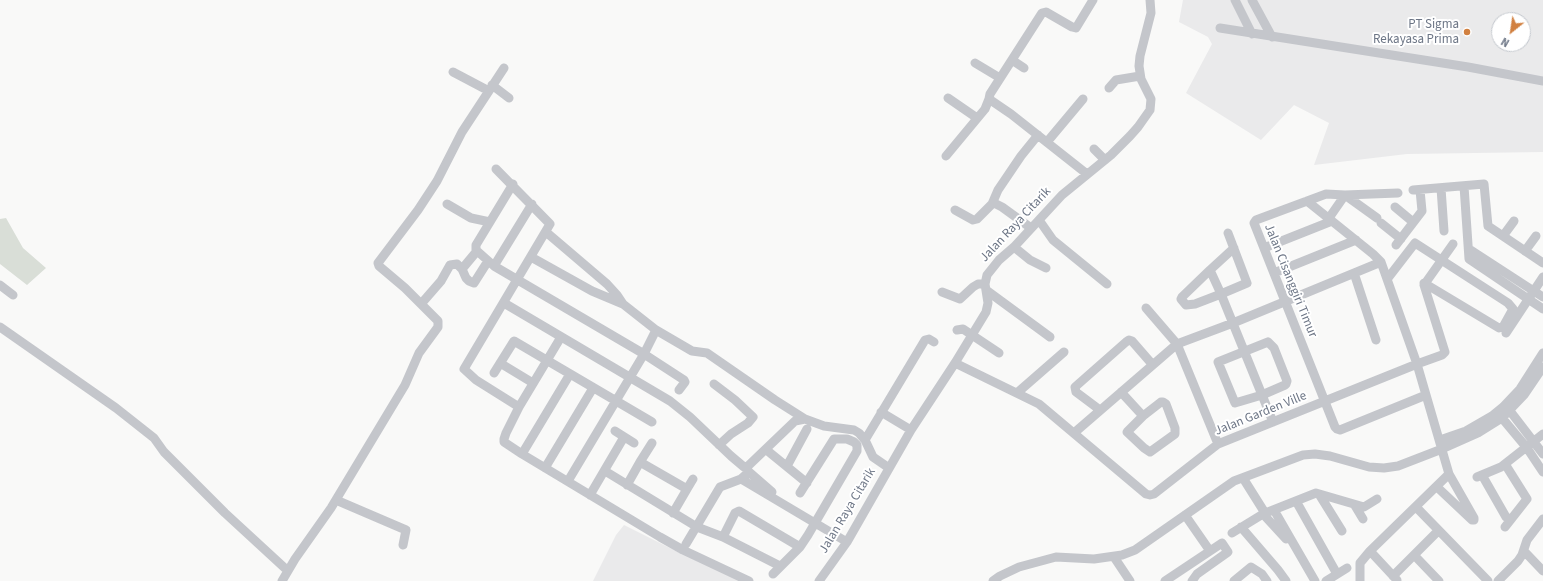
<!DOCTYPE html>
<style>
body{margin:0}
#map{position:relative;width:1543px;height:581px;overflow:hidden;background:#f9f9f8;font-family:"Source Sans 3",sans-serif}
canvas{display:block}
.north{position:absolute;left:1491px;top:12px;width:40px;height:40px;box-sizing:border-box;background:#fff;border:1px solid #c4c8ce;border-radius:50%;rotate:210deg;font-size:11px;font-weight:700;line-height:16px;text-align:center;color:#6c7585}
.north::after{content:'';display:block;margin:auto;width:14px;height:18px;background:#d18040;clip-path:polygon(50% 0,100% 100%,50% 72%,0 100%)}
</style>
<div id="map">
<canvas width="1543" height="581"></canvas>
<div class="north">N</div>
</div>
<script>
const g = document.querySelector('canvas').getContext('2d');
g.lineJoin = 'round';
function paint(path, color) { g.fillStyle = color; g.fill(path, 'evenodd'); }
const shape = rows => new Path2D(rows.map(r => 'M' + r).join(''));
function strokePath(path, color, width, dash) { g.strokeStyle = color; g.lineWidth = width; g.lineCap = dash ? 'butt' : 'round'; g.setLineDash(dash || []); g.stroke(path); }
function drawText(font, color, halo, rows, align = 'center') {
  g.font = font + ' "Source Sans 3",sans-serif'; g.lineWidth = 4; g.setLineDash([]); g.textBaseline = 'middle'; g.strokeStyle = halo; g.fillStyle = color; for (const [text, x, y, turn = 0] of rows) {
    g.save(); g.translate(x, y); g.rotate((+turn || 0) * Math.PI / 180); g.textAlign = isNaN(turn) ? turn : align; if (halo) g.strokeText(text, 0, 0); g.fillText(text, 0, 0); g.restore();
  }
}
paint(shape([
 [1183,0,1543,0,1543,152,1407,154,1314,165,1329,123,1294,105,1261,140,1186,93,1212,44,1208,37,1179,22],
 [1499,20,1523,20,1523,44,1499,44],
 [624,525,678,552,740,581,593,581,616,535]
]), '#eaeaeb');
paint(shape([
 [6,218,23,248,46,268,27,285,0,264,0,219]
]), '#d9ded7');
strokePath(shape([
 [1235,0,1252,34],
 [1252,0,1272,37],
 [1220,28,1468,67,1543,81],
 [1012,60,1024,68],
 [975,63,1000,78],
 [453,72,489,91],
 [492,85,509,98],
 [1109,88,1116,80,1140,76],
 [948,98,977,118],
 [1047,142,1083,99],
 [1094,149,1105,160],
 [946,156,985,109,989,99],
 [496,169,550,224,464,369,476,380,519,407],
 [1087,174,1011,114,989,99,990,94,1042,13,1046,12,1072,27,1076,28,1093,0],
 [513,184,476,245,476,250,494,266,644,354,684,380,685,382,679,390],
 [1464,186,1469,259,1543,309],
 [1441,188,1444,231],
 [1413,190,1484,184,1488,226,1543,263],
 [1345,195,1398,193],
 [1345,195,1377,218],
 [1307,201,1373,254,1381,262,1417,364,1442,355,1445,352,1424,285,1453,244],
 [447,204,471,218,490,222],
 [992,204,998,190,1021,156,1038,135],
 [1395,207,1413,222],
 [955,210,973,220,977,219,992,204,994,203,1002,207,1031,228],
 [1329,218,1345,195,1326,194,1256,220,1254,223,1335,427,1337,429,1340,430,1426,395],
 [1039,220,1053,240,1107,284],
 [1381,223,1401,239],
 [546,232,607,284,617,295,623,304],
 [1228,233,1247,283,1221,294,1195,304,1186,305,1181,299,1182,297,1210,270,1221,294,1273,422],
 [1503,236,1514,221],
 [1396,245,1422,211,1420,190],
 [1014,247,1030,260,1046,268],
 [1264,248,1332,221],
 [1469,249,1543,297],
 [1525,251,1536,236],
 [531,257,592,291,623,304,656,330,692,351,707,353,775,400,805,419],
 [494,266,532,204],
 [462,269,466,278,469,281,474,283,488,261],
 [1210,270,1234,248],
 [1274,273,1356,240],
 [1354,273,1376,340],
 [1388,278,1415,243,1508,303,1513,309,1503,327,1499,328,1424,283],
 [0,285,13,295],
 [986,290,1050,337],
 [942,292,960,299,973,287,978,284,985,284],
 [504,303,670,401,690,417,731,456,744,467,748,466,795,421,805,419,824,426,854,430,859,433,865,440,873,457,889,468],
 [421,304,441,281,450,265,457,264,462,269,477,251],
 [1146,308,1177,344,1218,444],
 [0,327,116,408,154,438,164,452,225,513,288,571],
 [957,330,963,329,999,353],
 [1506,333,1543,277],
 [561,337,519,407,506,433,504,439,504,442,522,454,660,537,683,550,749,581],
 [1268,342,1274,348,1287,381,1286,384,1285,385,1262,395,1235,403,1218,362,1268,342],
 [500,363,533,383],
 [955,363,1039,404,1146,494,1150,495,1154,494,1218,444,1417,364,1449,474,1474,518,1474,520],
 [494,373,514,341,652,422],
 [714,384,735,400,753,417,748,423,731,434,719,445],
 [1121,392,1143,416],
 [1017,393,1064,352],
 [1161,402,1163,402,1166,404,1175,428,1175,434,1150,452,1144,448,1127,432,1143,416,1161,402],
 [1100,410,1076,392,1075,387,1126,342,1129,340,1132,341,1152,364],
 [1510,411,1543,454],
 [881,412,911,430],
 [1502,418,1527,448,1543,472],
 [615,431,634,443],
 [1074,433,1177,344,1233,323,1381,262],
 [865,440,925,340,929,339,934,342],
 [1440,440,1466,431,1492,416,1503,407,1520,389,1543,353],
 [769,452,807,483],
 [522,454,570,374],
 [640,462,652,443],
 [787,466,807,429],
 [545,468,593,388],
 [605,471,697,527,723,537,780,566],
 [1482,475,1506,517,1510,519],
 [1477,477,1501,467,1543,434],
 [1243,478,1265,513],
 [741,479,749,472,772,492],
 [568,481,644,354,656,330],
 [627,485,640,462,687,489,673,513],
 [1437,487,1472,520],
 [687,489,693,479],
 [1319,494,1342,531],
 [590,495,624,437],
 [336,500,406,530,403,545],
 [1296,501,1337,574],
 [1354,504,1363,519],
 [1416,507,1488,581],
 [1274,510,1315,581],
 [1263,514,1286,539],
 [1185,515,1210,551],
 [1241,527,1278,570,1286,581],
 [1505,527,1527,499,1505,464],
 [1232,533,1263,514,1316,493,1364,507,1377,499],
 [723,537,735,513,739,511,800,547],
 [686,544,720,487,741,479,847,542],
 [1370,551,1397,580],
 [1524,551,1543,571],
 [1414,555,1439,581],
 [1114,557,1130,581],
 [773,574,800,547,808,535,857,451,857,445,854,442,847,439,834,439,800,493],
 [1393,576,1438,531],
 [282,581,295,559,331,508,405,385,419,353,438,327,438,321,405,288,379,266,378,263,418,210,437,181,462,132,504,68],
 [819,581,847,542,911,430,955,363,986,312,988,303,985,284,987,275,999,260,1014,247,1062,195,1111,155,1130,136,1138,127,1150,110,1151,99,1141,79,1139,66,1140,56,1151,13,1150,0],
 [993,581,1000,576,1019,567,1056,557,1094,559,1122,555,1135,550,1234,481,1303,455,1315,454,1330,456,1369,467,1384,468,1398,466,1442,449,1478,433,1502,418,1524,395,1543,367],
 [1165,581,1222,543,1228,552,1197,574,1192,581],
 [1234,581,1251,567,1262,574,1267,581],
 [1326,581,1347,568],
 [1360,581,1360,563,1370,551,1449,474],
 [1498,581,1518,561,1522,555,1527,540,1543,519]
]), '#c4c6cb', 9);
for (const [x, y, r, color] of [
 [1467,32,4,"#d18040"]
]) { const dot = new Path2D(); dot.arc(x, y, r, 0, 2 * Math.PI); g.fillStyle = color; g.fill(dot); strokePath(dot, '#fff', 1.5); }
drawText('13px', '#6c7585', '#fff', [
 ["PT Sigma",1459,25],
 ["Rekayasa Prima",1459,40]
], 'right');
drawText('13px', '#6c7585', '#fff', [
 ["Jalan Raya Citarik",1016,225,-47],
 ["Jalan Cisanggiri Timur",1290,281,68],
 ["Jalan Garden Ville",1261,414,-22],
 ["Jalan Raya Citarik",848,511,-59]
]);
</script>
